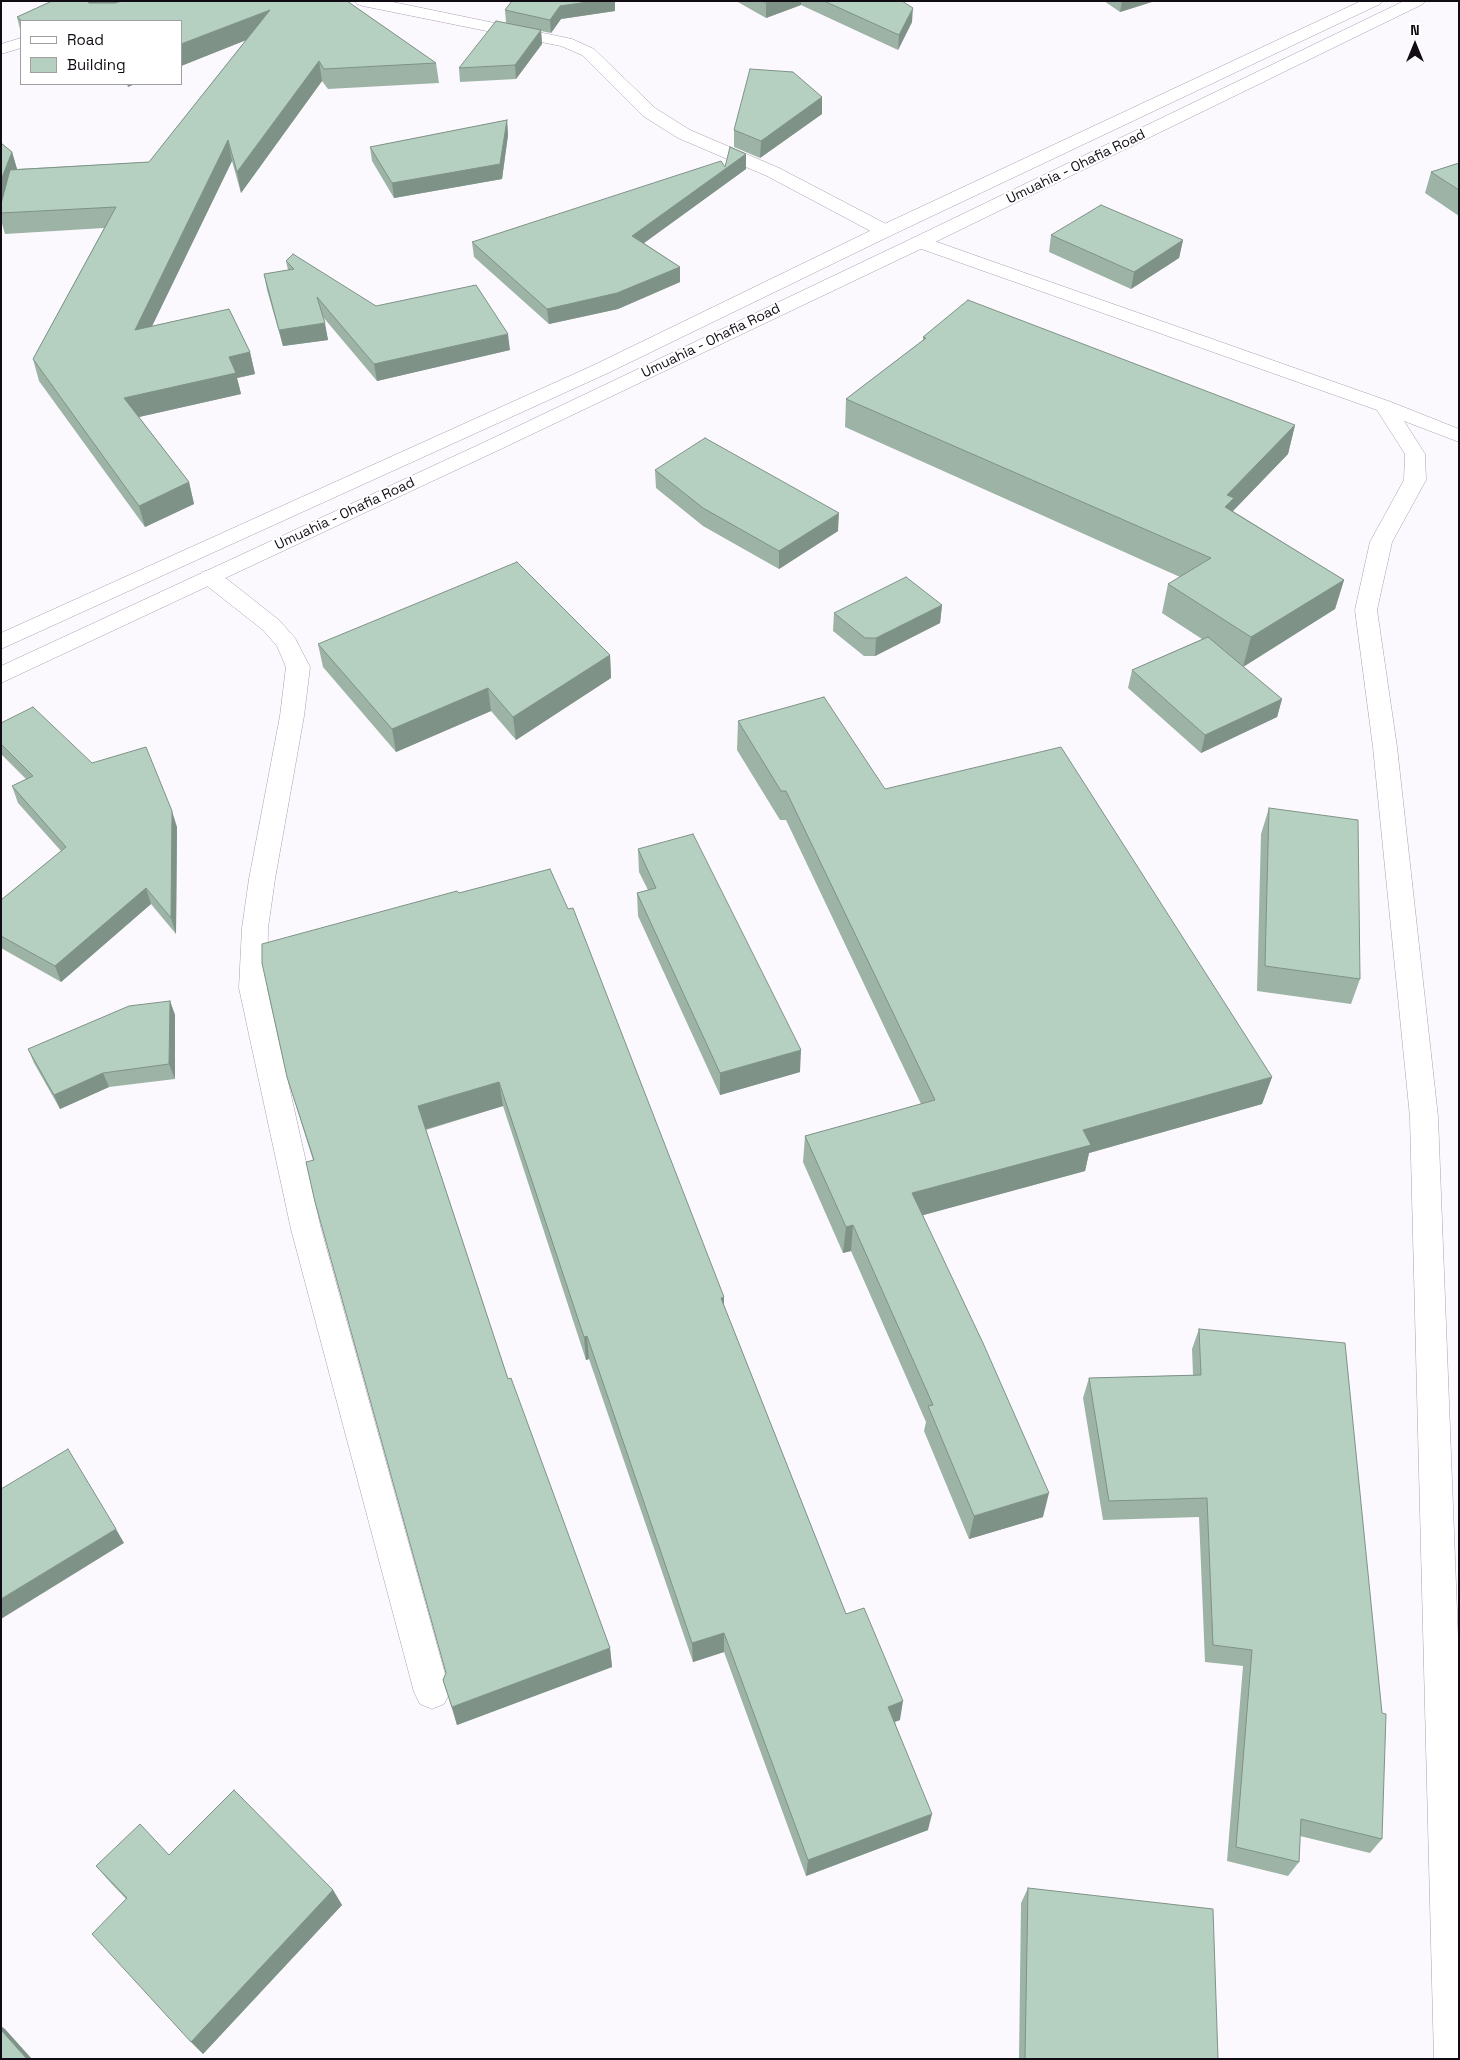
<!DOCTYPE html>
<style>
body{margin:0}
#map{position:relative;width:1460px;height:2060px;overflow:hidden;background:#fcf9fe;font-family:"Space Grotesk",sans-serif}
canvas{display:block}
.frame{position:absolute;inset:0;border:2px solid #110c13;pointer-events:none}
.legend{position:absolute;left:20px;top:20px;width:162px;height:65px;box-sizing:border-box;background:#fff;border:1px solid #a09ea1;margin:0;padding:6px 9px;list-style:none;font-size:15px;color:#110c13}
.legend li{display:flex;align-items:center;gap:10px;height:25px}
.legend b{width:25px;border:1px solid #a09ea1}
.north{position:absolute;left:1390px;top:20px;width:50px;height:50px;-webkit-text-stroke:4px #fff;paint-order:stroke;rotate:0deg;font-size:14px;font-weight:700;line-height:20px;text-align:center;color:#110c13}
.north::after{content:'';display:block;margin:auto;width:18px;height:22px;background:#110c13;clip-path:polygon(50% 0,100% 100%,50% 72%,0 100%)}
</style>
<div id="map">
<canvas width="1460" height="2060"></canvas>
<div class="frame"></div>
<ul class="legend">
<li><b style="height:6px;background:#fff"></b>Road</li>
<li><b style="height:14px;background:#b5d0c1"></b>Building</li>
</ul>
<div class="north">N</div>
</div>
<script>
const g = document.querySelector('canvas').getContext('2d');
g.lineJoin = 'round';
const shape = rows => new Path2D(rows.map(r => 'M' + r).join(''));
function strokePath(path, color, width, dash) { g.strokeStyle = color; g.lineWidth = width; g.lineCap = dash ? 'butt' : 'round'; g.setLineDash(dash || []); g.stroke(path); }
function paint(path, color) { g.fillStyle = color; g.fill(path, 'evenodd'); }
function drawText(font, color, halo, rows, align = 'center') {
  g.font = font + ' "Space Grotesk",sans-serif'; g.lineWidth = 4; g.setLineDash([]); g.textBaseline = 'middle'; g.strokeStyle = halo; g.fillStyle = color; for (const [text, x, y, turn = 0] of rows) {
    g.save(); g.translate(x, y); g.rotate((+turn || 0) * Math.PI / 180); g.textAlign = isNaN(turn) ? turn : align; if (halo) g.strokeText(text, 0, 0); g.fillText(text, 0, 0); g.restore();
  }
}
const street = shape([
 [355,1,388,1,572,39,594,49,655,108,690,130,779,168,892,227,894,231,892,235,885,237,878,235,767,176,678,138,643,116,582,55,561,46,363,6,357,4,355,1],
 [920,236,1391,402,1459,429,1459,442,1404,421,1425,454,1426,480,1392,542,1377,610,1397,747,1438,1117,1459,1663,1459,2059,1434,2059,1410,1117,1373,747,1355,610,1370,542,1404,480,1405,454,1377,410,913,246,911,242,913,238,920,236],
 [210,570,218,572,279,620,295,638,310,667,304,716,275,879,268,928,267,988,321,1229,450,1692,444,1704,432,1709,420,1704,414,1692,291,1229,239,988,242,928,249,879,280,716,286,667,277,646,263,630,202,582,199,577,202,572,210,570]
]);
const secondary = shape([
 [1361,1,1382,1,1380,4,892,235,608,373,1,649,1,633,594,365,878,227,1361,1],
 [1404,1,1425,1,1423,4,927,246,503,448,1,683,1,666,489,440,913,238,1404,1],
 [21,38,21,48,1,54,1,44,21,38]
]);
strokePath(street, '#ac9eb4', 1);
strokePath(secondary, '#ac9eb4', 1);
paint(street, '#fff');
paint(secondary, '#fff');
paint(shape([
 [52,1,347,1,436,63,439,83,328,89,322,81,241,193,232,161,152,326,229,309,250,352,255,374,237,378,241,394,139,417,189,482,194,504,145,527,39,381,33,359,104,228,5,234,1,220,1,143,12,152,17,169,149,162,246,40,181,66,181,21,21,21,21,33,17,17],
 [512,1,615,1,615,11,561,19,551,33,541,31,542,44,516,79,460,82,459,68,506,23,505,10],
 [736,1,902,1,912,22,898,50,801,5,766,18],
 [1104,1,1155,1,1120,12],
 [822,97,822,114,760,158,734,147,734,130],
 [507,120,508,135,502,179,394,198,372,161,370,147],
 [746,154,746,169,644,243,680,267,680,282,618,309,549,324,474,257,472,242,725,167],
 [1459,163,1459,216,1425,193,1431,172],
 [1051,235,1183,240,1179,258,1131,289,1049,252],
 [286,261,376,306,510,350,377,381,323,317,328,340,283,346,267,290,264,274,288,270],
 [923,337,1295,425,1288,454,1233,511,1344,580,1335,609,1243,667,1282,699,1277,717,1201,753,1128,688,1132,670,1202,639,1162,613,1168,584,1180,577,845,427,846,399,923,340],
 [655,470,838,531,779,569,703,526,656,488],
 [942,605,940,623,875,656,864,656,833,631,834,613],
 [318,644,610,655,611,678,516,740,491,711,396,752,323,667],
 [738,721,885,789,1272,1077,1262,1104,1089,1153,1085,1171,923,1215,1043,1517,969,1539,924,1431,926,1422,851,1251,843,1253,803,1162,805,1136,921,1104,786,820,780,820,737,750],
 [1,723,92,763,177,827,176,934,151,904,61,982,1,948,1,900,61,851,18,803,12,786,26,779,1,754],
 [1269,808,1360,979,1351,1004,1257,991,1261,834],
 [638,849,800,1072,720,1095,638,916,637,893,648,890,639,872],
 [459,893,724,1306,846,1614,900,1720,895,1722,928,1830,806,1876,724,1652,693,1662,589,1359,586,1360,503,1106,426,1130,508,1379,610,1648,612,1667,457,1725,443,1680,446,1673,313,1160,287,1077],
 [170,1001,175,1015,175,1079,109,1087,60,1109,34,1063,28,1049],
 [1199,1329,1382,1839,1370,1853,1300,1836,1299,1862,1288,1876,1227,1861,1243,1666,1205,1662,1199,1517,1103,1520,1083,1398,1089,1378,1193,1375,1192,1349],
 [169,1855,333,1890,342,1905,203,2054,126,1899,110,1882,96,1866],
 [1028,1888,1218,2059,1019,2059,1021,1903]
]), '#9cb3a6');
paint(shape([
 [87,1,149,1,96,16],
 [594,1,615,1,615,11,561,19,551,33,550,20,560,6],
 [772,1,801,1,801,5,766,18,766,3],
 [1122,1,1155,1,1120,12],
 [913,8,912,22,898,50,899,35],
 [270,10,274,29,181,66,181,44],
 [541,30,542,44,516,79,515,65],
 [319,61,322,81,241,193,237,172],
 [127,84,135,84,128,87],
 [822,97,822,114,760,158,761,141],
 [507,120,508,135,502,179,394,198,392,183],
 [228,140,232,161,140,351,135,330],
 [12,152,17,169,1,210,1,180],
 [746,154,746,169,633,251,632,236],
 [1183,240,1179,258,1131,289,1134,272],
 [680,267,680,282,618,309,549,324,547,309],
 [325,323,328,340,283,346,279,330],
 [508,334,510,350,377,381,374,364],
 [250,352,255,374,237,378,241,394,130,419,124,398,229,357],
 [1295,425,1288,454,1231,513,1218,536,1227,495],
 [189,482,194,504,145,527,139,506],
 [839,513,838,531,779,569,779,551],
 [1344,580,1335,609,1243,667,1251,637],
 [942,605,940,623,875,656,876,638],
 [610,655,611,678,516,740,513,717],
 [488,688,491,711,396,752,392,729],
 [1282,699,1277,717,1201,753,1205,735],
 [172,811,177,827,176,934,171,918],
 [146,888,151,904,61,982,55,966],
 [170,1001,175,1015,175,1079,169,1064],
 [801,1050,800,1072,720,1095,720,1073],
 [103,1073,109,1087,60,1109,54,1095],
 [1272,1077,1262,1104,1089,1153,1085,1171,909,1219,912,1193,1083,1130],
 [499,1082,503,1106,423,1130,418,1106],
 [853,1225,851,1251,843,1253,846,1227],
 [724,1297,724,1320,721,1298],
 [587,1336,589,1359,586,1360,584,1337],
 [1049,1493,1043,1517,969,1539,974,1516],
 [116,1529,124,1543,1,1619,1,1599],
 [724,1633,724,1652,693,1662,692,1643],
 [610,1648,612,1667,457,1725,452,1707],
 [903,1701,900,1720,885,1725,888,1707],
 [932,1814,928,1830,806,1876,808,1860],
 [333,1890,342,1905,203,2054,191,2042],
 [1,2026,5,2029,32,2059,27,2059,1,2030]
]), '#7f9287');
const building = shape([
 [52,1,87,1,89,3,115,3,122,1,347,1,436,63,324,69,319,61,237,172,228,140,135,330,229,309,250,352,229,357,236,373,124,398,189,482,139,506,33,359,116,207,1,213,1,204,10,170,149,162,270,10,181,44,181,21,22,21,17,17,52,1],
 [512,1,594,1,560,6,550,20,505,10,512,1],
 [762,1,772,1,766,3,762,1],
 [824,1,902,1,913,8,899,35,824,1],
 [496,21,541,30,515,65,459,68,496,21],
 [750,69,793,72,822,97,761,141,734,130,750,69],
 [507,120,500,164,392,183,370,147,507,120],
 [1,143,12,152,1,180,1,143],
 [730,147,746,154,632,236,680,267,617,293,547,309,472,242,721,161,725,167,730,147],
 [1459,163,1459,190,1431,172,1459,163],
 [1101,205,1183,240,1134,272,1051,235,1101,205],
 [293,254,376,306,476,285,508,334,374,364,317,297,325,323,279,330,264,274,294,269,286,261,293,254],
 [968,300,1295,425,1227,495,1234,498,1225,507,1344,580,1251,637,1168,584,1211,558,846,399,926,338,923,337,968,300],
 [705,438,839,513,779,551,703,508,655,470,705,438],
 [517,562,610,655,513,717,488,688,392,729,318,644,517,562],
 [906,577,942,605,876,638,865,638,834,613,906,577],
 [1208,637,1282,699,1205,735,1132,670,1208,637],
 [824,697,885,789,1061,747,1272,1077,1083,1130,1091,1145,912,1193,983,1343,1049,1493,974,1516,928,1406,933,1405,853,1225,846,1227,805,1136,935,1100,786,791,781,791,738,721,824,697],
 [33,707,92,763,146,747,172,811,171,918,146,888,55,966,1,936,1,900,66,847,12,786,33,776,1,744,1,723,33,707],
 [1269,808,1358,820,1360,979,1265,966,1269,808],
 [693,834,801,1050,720,1073,637,893,656,888,638,849,693,834],
 [550,869,568,909,573,908,724,1297,721,1298,846,1614,864,1608,903,1701,888,1707,932,1814,808,1860,724,1633,692,1643,587,1336,584,1337,499,1082,418,1106,508,1379,511,1378,610,1648,452,1707,443,1680,446,1673,315,1202,306,1162,314,1160,287,1077,262,963,262,944,457,891,459,893,550,869],
 [170,1001,169,1064,103,1073,54,1095,28,1049,129,1006,170,1001],
 [1199,1329,1345,1343,1382,1713,1386,1714,1382,1839,1301,1819,1299,1862,1236,1847,1252,1650,1213,1645,1207,1498,1109,1501,1089,1378,1201,1375,1199,1329],
 [68,1449,116,1529,1,1599,1,1489,68,1449],
 [234,1790,333,1890,191,2042,92,1934,127,1898,96,1866,140,1824,169,1855,234,1790],
 [1028,1888,1213,1909,1218,2059,1025,2059,1028,1888],
 [1,2030,27,2059,1,2059,1,2030]
]);
paint(building, '#b5d0c1');
strokePath(building, '#7f9287', 1);
drawText('14px', '#110c13', '#fff', [
 ["Umuahia - Ohafia Road",1076,167,-26],
 ["Umuahia - Ohafia Road",711,341,-26],
 ["Umuahia - Ohafia Road",345,514,-25]
]);
</script>
